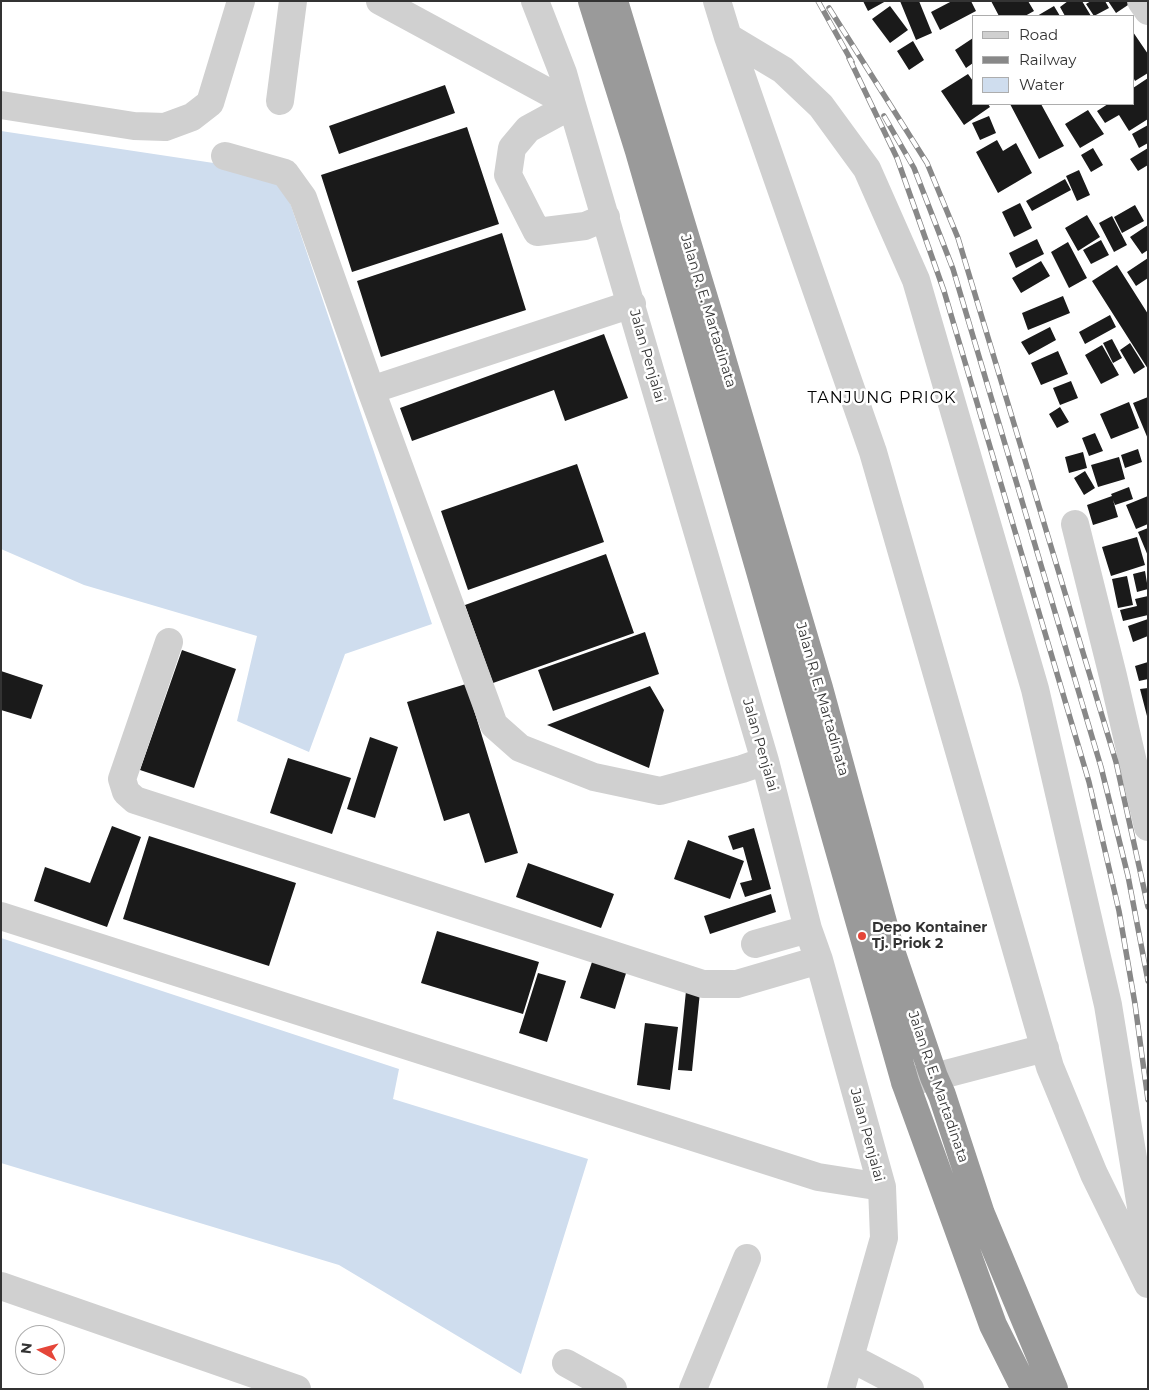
<!DOCTYPE html>
<style>
body{margin:0}
#map{position:relative;width:1149px;height:1390px;overflow:hidden;background:#fff;font-family:Montserrat,sans-serif}
canvas{display:block}
.frame{position:absolute;inset:0;border:2px solid #333;pointer-events:none}
.legend{position:absolute;left:972px;top:15px;width:162px;height:90px;box-sizing:border-box;background:#fff;border:1px solid #adadad;margin:0;padding:6px 9px;list-style:none;font-size:15px;color:#333}
.legend li{display:flex;align-items:center;gap:10px;height:25px}
.legend b{width:25px;border:1px solid #adadad}
.north{position:absolute;left:15px;top:1325px;width:50px;height:50px;box-sizing:border-box;background:#fff;border:1px solid #adadad;border-radius:50%;rotate:277deg;font-size:14px;font-weight:700;line-height:20px;text-align:center;color:#333}
.north::after{content:'';display:block;margin:auto;width:18px;height:22px;background:#e54639;clip-path:polygon(50% 0,100% 100%,50% 72%,0 100%)}
</style>
<div id="map">
<canvas width="1149" height="1390"></canvas>
<div class="frame"></div>
<ul class="legend">
<li><b style="height:6px;background:#d0d0d0"></b>Road</li>
<li><b style="height:6px;background:#888"></b>Railway</li>
<li><b style="height:14px;background:#cfddee"></b>Water</li>
</ul>
<div class="north">N</div>
</div>
<script>
const g = document.querySelector('canvas').getContext('2d');
g.lineJoin = 'round';
function paint(path, color) { g.fillStyle = color; g.fill(path, 'evenodd'); }
const shape = rows => new Path2D(rows.map(r => 'M' + r).join(''));
function strokePath(path, color, width, dash) { g.strokeStyle = color; g.lineWidth = width; g.lineCap = dash ? 'butt' : 'round'; g.setLineDash(dash || []); g.stroke(path); }
function drawText(font, color, halo, rows, align = 'center') {
  g.font = font + ' Montserrat,sans-serif'; g.lineWidth = 5; g.setLineDash([]); g.textBaseline = 'middle'; g.strokeStyle = halo; g.fillStyle = color; for (const [text, x, y, turn = 0] of rows) {
    g.save(); g.translate(x, y); g.rotate((+turn || 0) * Math.PI / 180); g.textAlign = isNaN(turn) ? turn : align; if (halo) g.strokeText(text, 0, 0); g.fillText(text, 0, 0); g.restore();
  }
}
paint(shape([
 [1,131,280,173,432,624,345,654,309,752,237,721,257,636,84,585,1,549],
 [1,938,399,1069,393,1099,588,1159,521,1374,339,1265,1,1163]
]), '#cfddee');
paint(shape([
 [863,1,886,1,868,11],
 [900,1,919,1,932,33,916,40],
 [952,1,971,1,976,11,940,30,931,12],
 [991,1,1028,1,1034,11,1025,16,999,16],
 [1068,1,1082,1,1091,16,1065,16,1060,7],
 [1091,1,1105,1,1109,8,1094,16,1086,4],
 [1108,1,1130,1,1131,3,1116,13],
 [890,6,908,30,890,43,872,19],
 [1054,6,1060,16,1037,16],
 [1133,32,1148,54,1148,73,1135,81,1133,77],
 [973,38,973,63,966,68,955,50],
 [913,41,924,60,909,70,897,51],
 [968,74,973,81,973,104,988,104,990,107,964,125,941,91],
 [1148,78,1148,119,1129,131,1119,115,1105,123,1097,111,1108,104,1133,104,1133,88],
 [445,85,455,113,339,154,329,126],
 [1010,104,1041,104,1064,146,1039,159],
 [1088,110,1104,134,1080,148,1065,124],
 [989,116,996,133,980,140,972,123],
 [1148,125,1148,143,1139,148,1132,134],
 [467,127,499,224,352,272,321,175],
 [997,140,1003,151,1016,143,1032,173,998,193,976,152],
 [1093,148,1103,165,1091,172,1081,155],
 [1148,148,1148,165,1138,171,1130,159],
 [1079,170,1090,195,1077,201,1066,176],
 [1065,179,1071,190,1032,211,1026,201],
 [1020,203,1032,228,1014,237,1002,212],
 [1135,205,1144,221,1122,233,1114,217],
 [1087,215,1100,237,1078,251,1065,228],
 [1112,216,1127,245,1114,252,1099,223],
 [1148,225,1148,250,1142,254,1130,237],
 [502,233,526,310,381,357,357,281],
 [1037,239,1044,254,1016,268,1009,253],
 [1101,240,1109,255,1091,264,1083,250],
 [1068,242,1087,278,1069,288,1051,252],
 [1148,258,1148,278,1136,286,1127,272],
 [1041,261,1050,276,1021,293,1012,278],
 [1117,265,1148,314,1148,369,1092,281],
 [1063,296,1070,313,1028,330,1022,313],
 [1110,315,1116,327,1085,344,1079,332],
 [1050,327,1056,340,1029,355,1021,342],
 [604,334,628,398,565,421,554,390,412,441,400,408],
 [1112,339,1122,358,1113,363,1103,343],
 [1130,343,1145,367,1134,374,1120,350],
 [1102,345,1119,375,1101,384,1085,355],
 [1058,351,1068,374,1041,385,1031,363],
 [1071,381,1078,398,1060,405,1053,388],
 [1148,397,1148,439,1133,403],
 [1129,402,1139,428,1111,439,1100,414],
 [1060,407,1069,422,1057,428,1049,414],
 [1095,433,1103,451,1089,456,1082,438],
 [1138,449,1142,462,1125,468,1121,455],
 [1083,452,1087,468,1069,473,1065,457],
 [1119,457,1125,479,1098,487,1091,465],
 [577,464,604,542,468,590,441,511],
 [1085,471,1095,488,1084,495,1074,478],
 [1129,487,1133,499,1115,505,1113,500,1118,517,1093,525,1087,505,1112,496,1111,494],
 [1148,496,1148,524,1136,529,1126,505],
 [1148,528,1148,556,1138,532],
 [1137,537,1145,565,1111,576,1102,547],
 [606,554,634,633,493,683,465,605],
 [1145,571,1148,589,1137,592,1133,574],
 [1127,576,1133,605,1118,608,1112,579],
 [1148,596,1148,615,1123,621,1120,610,1137,606,1135,599],
 [1148,619,1148,636,1133,642,1128,626],
 [645,632,659,674,553,711,538,670],
 [182,650,236,669,194,788,140,770],
 [1148,662,1148,679,1139,681,1135,666],
 [1,671,43,685,31,719,1,710],
 [466,684,518,853,485,863,469,813,444,821,407,702],
 [650,686,664,710,649,768,547,725],
 [1148,688,1148,715,1147,716,1140,689],
 [370,737,398,747,375,818,347,809],
 [288,758,351,778,332,834,270,813],
 [112,826,141,837,107,927,34,901,45,867,90,883],
 [754,828,771,889,745,897,740,883,752,880,743,847,733,850,728,836],
 [149,836,296,883,269,966,123,919],
 [688,840,744,861,730,899,674,879],
 [528,863,614,894,601,928,516,897],
 [771,894,776,912,710,934,704,916],
 [437,931,539,962,523,1014,421,983],
 [593,959,627,970,615,1009,580,998],
 [538,973,566,981,547,1042,519,1033],
 [686,991,700,992,692,1071,678,1070],
 [645,1023,678,1027,670,1090,637,1085]
]), '#1a1a1a');
strokePath(shape([
 [380,1,572,105,765,761,808,929,819,960,882,1187,884,1238,841,1389],
 [535,1,563,73,572,105,528,129,512,148,508,175,537,232,585,226,606,217],
 [717,1,728,37,873,452,1050,1067,1094,1174,1148,1284],
 [1141,1,1148,11],
 [728,37,783,70,821,106,867,169,916,280,1035,689,1108,1005,1148,1250],
 [280,101,293,1],
 [1,105,134,126,165,127,192,117,210,103,241,1],
 [225,156,285,173,303,198,371,390,494,725,520,748,594,777,660,791,742,769,765,761],
 [371,390,632,304],
 [1075,524,1113,676,1148,827],
 [169,642,122,779,126,792,135,800,703,984,737,984,819,960],
 [1,916,818,1177,882,1187],
 [755,944,808,929],
 [905,1082,934,1077,1045,1048],
 [1,1286,297,1389],
 [851,1358,910,1389],
 [566,1363,613,1389],
 [693,1389,747,1258]
]), '#d0d0d0', 28);
strokePath(shape([
 [592,1,639,151,760,571,905,1082,993,1325,1025,1389],
 [614,1,710,318,819,688,890,948,934,1077,942,1095,981,1214,1054,1389]
]), '#9a9a9a', 28);
const rail = shape([
 [818,1,852,62],
 [829,8,927,163,958,238,1116,762,1148,907],
 [849,58,897,158,944,291,1089,782,1119,911,1135,1004,1148,1100],
 [884,116,914,168,953,269,1101,767,1128,876,1148,981]
]);
strokePath(rail, '#888', 5.5);
strokePath(rail, '#fff', 4, [11]);
for (const [x, y, r, color] of [
 [862,936,5,"#e54639"]
]) { const dot = new Path2D(); dot.arc(x, y, r, 0, 2 * Math.PI); g.fillStyle = color; g.fill(dot); strokePath(dot, '#fff', 2); }
drawText('14px', '#333', '#fff', [
 ["Jalan R. E. Martadinata",708,311,73],
 ["Jalan Penjalai",647,356,74],
 ["Jalan R. E. Martadinata",822,699,74],
 ["Jalan Penjalai",760,745,74],
 ["Jalan R. E. Martadinata",938,1087,71],
 ["Jalan Penjalai",867,1135,75]
]);
drawText('bold 14px', '#333', '#fff', [
 ["Depo Kontainer",872,928],
 ["Tj. Priok 2",872,944]
], 'left');
g.letterSpacing = '1px';
drawText('16px', '#000', '#fff', [
 ["TANJUNG PRIOK",882,398]
]);
g.letterSpacing = '0px';
</script>
